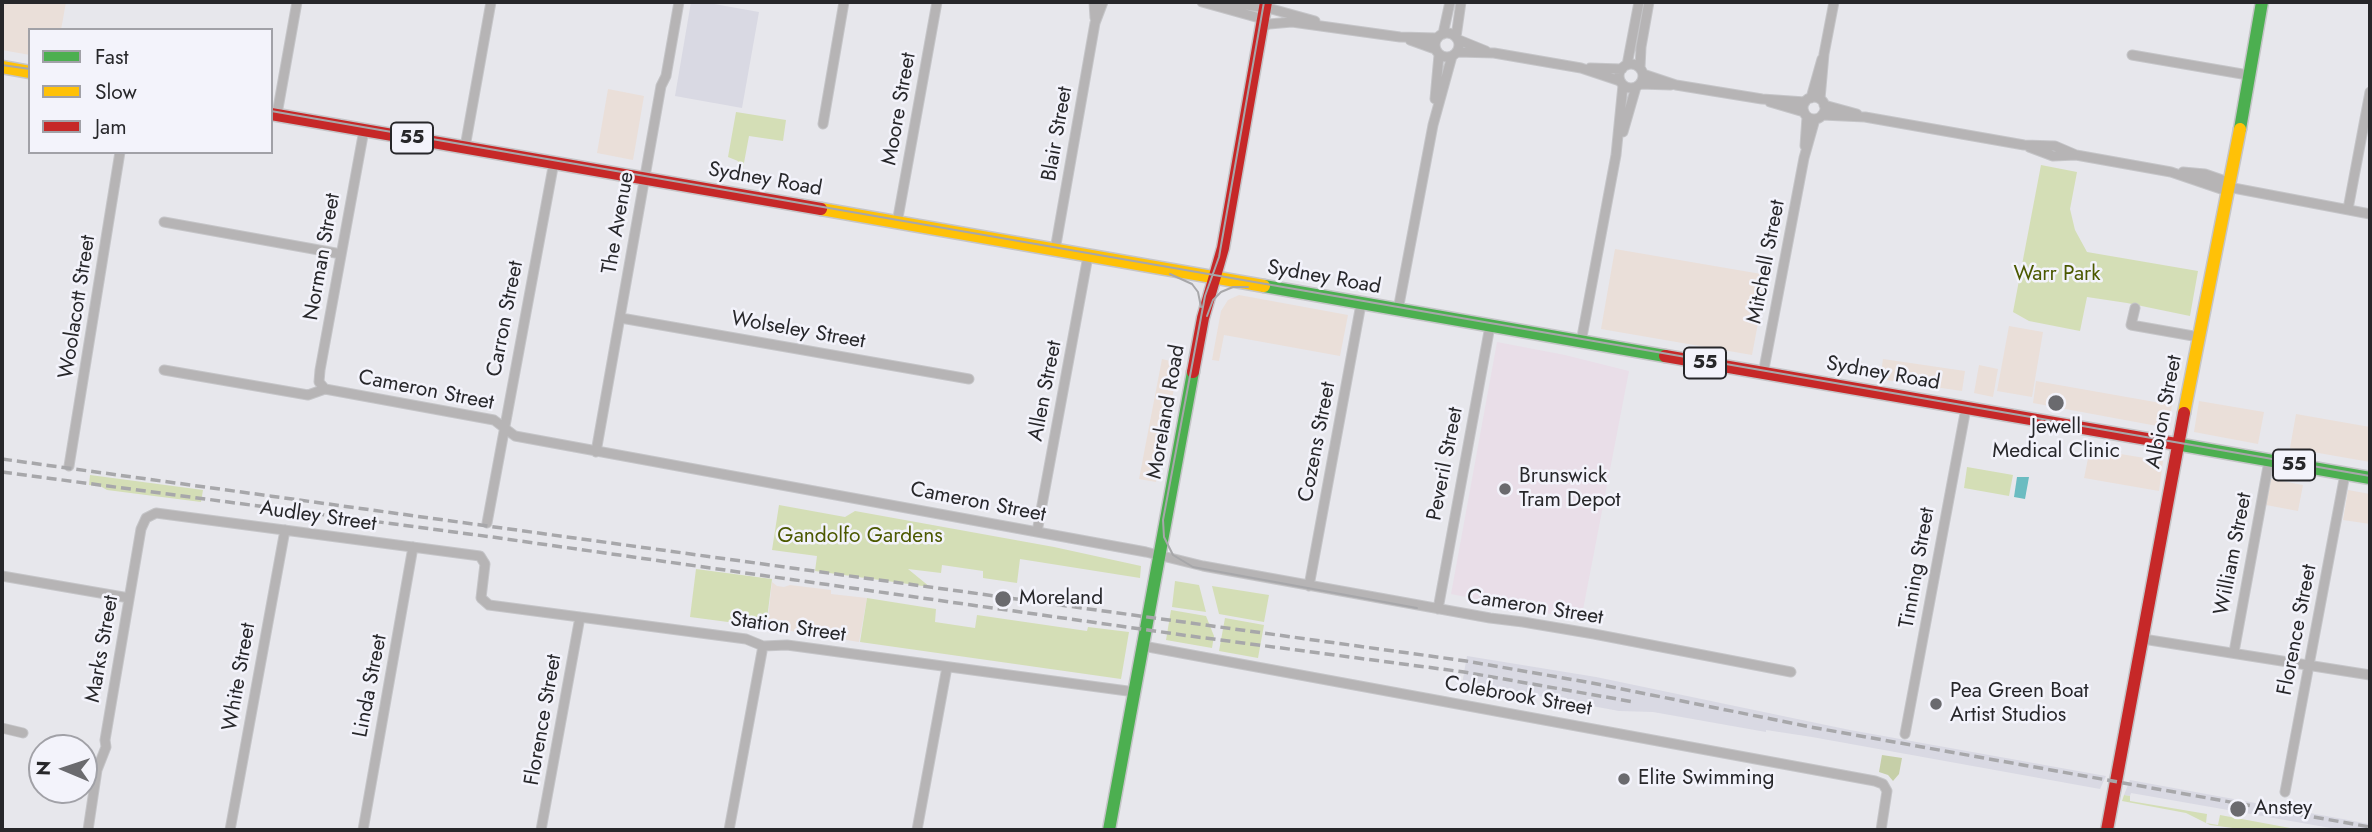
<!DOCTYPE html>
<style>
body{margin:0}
#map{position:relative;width:2372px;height:832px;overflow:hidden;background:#e7e7ec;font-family:Jost,sans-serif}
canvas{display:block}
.frame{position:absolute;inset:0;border:4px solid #27272a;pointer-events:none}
.legend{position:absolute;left:28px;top:28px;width:245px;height:126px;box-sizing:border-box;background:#f3f3fb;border:2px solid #a1a1a7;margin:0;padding:9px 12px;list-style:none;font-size:21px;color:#27272a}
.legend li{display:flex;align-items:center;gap:14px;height:35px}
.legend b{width:35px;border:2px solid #a1a1a7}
.north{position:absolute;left:28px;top:734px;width:70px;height:70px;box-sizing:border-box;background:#f3f3fb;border:2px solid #a1a1a7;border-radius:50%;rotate:272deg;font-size:19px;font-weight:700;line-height:28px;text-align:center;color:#27272a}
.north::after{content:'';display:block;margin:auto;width:24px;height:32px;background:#6a6a6e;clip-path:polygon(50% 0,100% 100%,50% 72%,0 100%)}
</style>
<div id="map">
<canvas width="2372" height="832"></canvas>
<div class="frame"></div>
<ul class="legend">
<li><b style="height:9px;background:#4caf50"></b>Fast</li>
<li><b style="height:9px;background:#ffc107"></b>Slow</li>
<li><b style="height:9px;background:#c62828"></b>Jam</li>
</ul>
<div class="north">N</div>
</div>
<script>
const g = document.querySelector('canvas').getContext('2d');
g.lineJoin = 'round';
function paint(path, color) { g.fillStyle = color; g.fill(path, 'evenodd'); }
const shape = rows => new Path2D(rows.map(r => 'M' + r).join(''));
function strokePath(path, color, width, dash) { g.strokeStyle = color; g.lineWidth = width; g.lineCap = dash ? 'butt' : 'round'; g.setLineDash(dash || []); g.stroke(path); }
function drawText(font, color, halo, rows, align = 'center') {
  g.font = font + ' Jost,sans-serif'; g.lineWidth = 5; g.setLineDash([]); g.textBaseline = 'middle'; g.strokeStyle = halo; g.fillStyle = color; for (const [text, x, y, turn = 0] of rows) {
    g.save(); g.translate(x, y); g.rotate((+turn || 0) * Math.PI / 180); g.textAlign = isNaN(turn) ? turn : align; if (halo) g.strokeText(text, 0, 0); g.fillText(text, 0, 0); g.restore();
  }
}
paint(shape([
 [2,2,66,2,61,30,30,30,30,55,2,50],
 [608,89,644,96,633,160,597,153],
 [1615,249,1767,275,1752,355,1601,329],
 [1239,295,1348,315,1340,356,1224,335,1219,361,1212,360,1221,311,1228,300],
 [2009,326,2043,332,2032,397,1997,391],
 [1162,359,1179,363,1156,482,1139,479],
 [1883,359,1965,371,1962,391,1880,379],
 [1979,365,1998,369,1993,397,1974,393],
 [2036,381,2172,405,2168,428,2033,403],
 [2199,401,2264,412,2258,444,2194,432],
 [2296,414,2370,427,2370,462,2290,448],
 [2090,449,2163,461,2159,491,2084,478],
 [2271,479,2303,485,2298,511,2266,505],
 [2348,490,2370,494,2370,524,2343,520],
 [772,582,777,586,784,587,790,585,831,590,831,594,867,598,859,642,767,627]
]), '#eadfd9');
paint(shape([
 [1497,342,1565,355,1629,371,1581,620,1451,594]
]), '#e9dee8');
paint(shape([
 [691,2,703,2,759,12,742,108,675,96],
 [1467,656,1596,677,1850,730,2106,776,2100,789,1812,737,1766,730,1766,732,1653,712,1619,711,1484,686,1462,684],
 [2130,780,2370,824,2370,830,2342,830,2131,793,2130,796,2124,795]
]), '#d9d9e3');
paint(shape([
 [736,112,786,120,783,141,749,136,741,179,735,178,738,161,728,157],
 [2041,165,2077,172,2070,209,2075,230,2087,252,2198,271,2190,316,2127,303,2087,297,2080,331,2029,321,2013,312],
 [1967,467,2013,475,2009,496,1964,488],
 [90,475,203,490,201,502,107,490,100,486,89,485],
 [779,505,845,517,855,511,1054,547,1141,566,1140,578,1020,559,1017,583,983,578,983,571,942,565,941,573,908,569,930,587,815,571,817,556,772,550],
 [696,569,772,579,766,627,690,617],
 [1175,581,1199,585,1206,612,1172,607],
 [1212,586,1269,595,1264,622,1219,614],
 [867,598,936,609,935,622,975,628,977,615,1087,631,1088,627,1129,632,1121,679,860,642],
 [1171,610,1206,616,1214,636,1212,648,1166,640],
 [1225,618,1264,625,1258,658,1219,651],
 [2124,795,2130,796,2130,801,2207,814,2206,823,2218,825,2220,815,2301,830,2248,830,2210,825,2186,813,2122,801]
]), '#d4deb6');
paint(shape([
 [1882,755,1902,758,1899,774,1893,781,1888,775,1879,772]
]), '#c6cfa8');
paint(shape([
 [2017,477,2029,477,2025,499,2014,497]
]), '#6bbcc1');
const street = shape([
 [1094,2,1095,18],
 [1202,2,1263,19],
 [1210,3,1232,3,1268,8,1315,21],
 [1262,27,1269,24,1292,22,1400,37,1437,38],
 '1435 45a12 12 0 1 1 24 0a12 12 0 1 1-24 0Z',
 [1443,34,1450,2],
 [1456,37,1461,2],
 [1410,40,1435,49],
 [1459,40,1486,51],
 [1457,52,1494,53,1581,68,1620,81],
 [2132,55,2248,75],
 '1619 76a12 12 0 1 1 24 0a12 12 0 1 1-24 0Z',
 [1627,65,1639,2],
 [1590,68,1622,69],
 [1640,68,1641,47,1649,2],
 [1643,74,1676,85,1762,99,1805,102],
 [1640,84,1671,85],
 '1803 108a11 11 0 1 1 22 0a11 11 0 1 1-22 0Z',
 [1811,98,1822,59],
 [1435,99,1439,55],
 [1820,99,1824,54,1834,2],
 [1770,102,1804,112],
 [1824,105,1857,114],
 [277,114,297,2],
 [1822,115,1865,117,2024,145,2055,146,2076,155,2171,172,2227,191],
 [823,124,844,2],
 [1623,132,1636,87],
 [1805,146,1807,117],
 [465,147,491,2],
 [2029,147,2053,156,2076,155],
 [2183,172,2205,174,2228,182],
 [2228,187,2370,214],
 [2348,209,2370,92],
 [164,222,341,254],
 [897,223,937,2],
 [1055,250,1095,23,1103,2],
 [2135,308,2131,325,2199,337],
 [1398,310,1433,125,1452,56],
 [621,318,969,379],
 [1581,342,1616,155,1623,85],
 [164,370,308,395,325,389,494,420,515,436,1146,552,1203,566,1490,618,1523,622,1594,634,1791,672],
 [1763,374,1804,158,1815,119],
 [325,389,319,382,320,370,364,130],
 [596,452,661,86,666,76,679,2],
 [69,466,120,152],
 [487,523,554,162],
 [1037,532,1088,256],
 [2,576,129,598],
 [1309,586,1361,304],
 [1438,609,1490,326],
 [2143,639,2370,675],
 [1143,646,1875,781,1883,784,1887,791,1881,830],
 [2234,652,2269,461],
 [2,728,23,733],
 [1905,734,1966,408],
 [2285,792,2345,474],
 [88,830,97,770,106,747,105,740,141,529,146,518,156,513,480,556,485,564,481,598,489,605,746,639,763,646,787,645,1135,692],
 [230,830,285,530],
 [363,830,413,547],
 [541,830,580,617],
 [729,830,763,646],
 [917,830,947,667]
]);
const fast = shape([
 [2240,129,2262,2],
 [1264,286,1665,356],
 [2176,444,2370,478],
 [1109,830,1193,372]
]);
const slow = shape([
 [2,67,30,72],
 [821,209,1264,286],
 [2184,413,2240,129]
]);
const jam = shape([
 [271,114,821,209],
 [1665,356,2176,444],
 [1193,372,1203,318,1223,248,1266,2],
 [2107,830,2184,413]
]);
strokePath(street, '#c5c5c8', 11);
strokePath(fast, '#c5c5c8', 15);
strokePath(slow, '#c5c5c8', 15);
strokePath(jam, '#c5c5c8', 15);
strokePath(street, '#b6b4b5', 9);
strokePath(fast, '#4caf50', 12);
strokePath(slow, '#ffc107', 12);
strokePath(jam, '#c62828', 12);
strokePath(shape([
 [1264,2,1219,257,1205,296,1163,520,1164,537,1173,555,1193,567,1417,608],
 [2,65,30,69],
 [271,111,2370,476],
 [1170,274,1192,284,1198,292,1201,307],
 [1207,316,1213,300,1221,292,1233,287,1248,287]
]), '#a7a7aa', 2);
strokePath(shape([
 [2,459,1466,661,1592,683,1816,728,2370,827],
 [2,472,492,537,1190,636,1464,672,1634,702]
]), '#a7a7aa', 3.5, [10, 5]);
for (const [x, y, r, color] of [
 [2056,403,9,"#6a6a6e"],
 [1505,489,7,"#6a6a6e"],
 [1003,599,9,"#6a6a6e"],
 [1936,704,7,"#6a6a6e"],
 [1624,779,7,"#6a6a6e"],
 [2238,809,9,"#6a6a6e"]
]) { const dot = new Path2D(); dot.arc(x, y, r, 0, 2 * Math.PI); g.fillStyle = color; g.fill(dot); strokePath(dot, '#f3f3fb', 2.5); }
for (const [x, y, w] of [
 [412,138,42],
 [1705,363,42],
 [2294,465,42]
]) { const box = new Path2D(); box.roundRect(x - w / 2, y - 15.5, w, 31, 5); g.fillStyle = '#f3f3fb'; g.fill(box); strokePath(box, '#27272a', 2); }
drawText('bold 19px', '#27272a', null, [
 ["55",412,138],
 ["55",1705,363],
 ["55",2294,465]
]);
drawText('21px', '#27272a', '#f3f3fb', [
 ["Moore Street",900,109,-80],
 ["Blair Street",1058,134,-80],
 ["Sydney Road",765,180,10],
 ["The Avenue",619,223,-80],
 ["Norman Street",323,257,-80],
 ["Mitchell Street",1767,262,-79],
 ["Sydney Road",1324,278,10],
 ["Woolacott Street",78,307,-81],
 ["Carron Street",506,319,-79],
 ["Wolseley Street",798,331,10],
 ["Sydney Road",1883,374,10],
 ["Cameron Street",426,391,11],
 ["Allen Street",1046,391,-79],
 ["Moreland Road",1167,412,-80],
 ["Albion Street",2165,412,-79],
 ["Cozens Street",1318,442,-79],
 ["Peveril Street",1446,464,-79],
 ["Cameron Street",978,503,11],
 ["Audley Street",318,517,8],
 ["William Street",2234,554,-79],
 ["Tinning Street",1918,568,-80],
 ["Cameron Street",1535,608,9],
 ["Station Street",788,628,8],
 ["Florence Street",2298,630,-79],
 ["Marks Street",103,649,-80],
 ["White Street",240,677,-80],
 ["Linda Street",371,686,-79],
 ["Colebrook Street",1518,697,10],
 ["Florence Street",544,720,-80]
]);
drawText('21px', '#4c5900', '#f3f3fb', [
 ["Warr Park",2057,275],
 ["Gandolfo Gardens",860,537]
]);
drawText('21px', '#27272a', '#f3f3fb', [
 ["Jewell",2056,428,"center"],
 ["Medical Clinic",2056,452,"center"],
 ["Brunswick",1519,477],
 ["Tram Depot",1519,501],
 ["Moreland",1019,599],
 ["Pea Green Boat",1950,692],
 ["Artist Studios",1950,716],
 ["Elite Swimming",1638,779],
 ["Anstey",2254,809]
], 'left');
</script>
